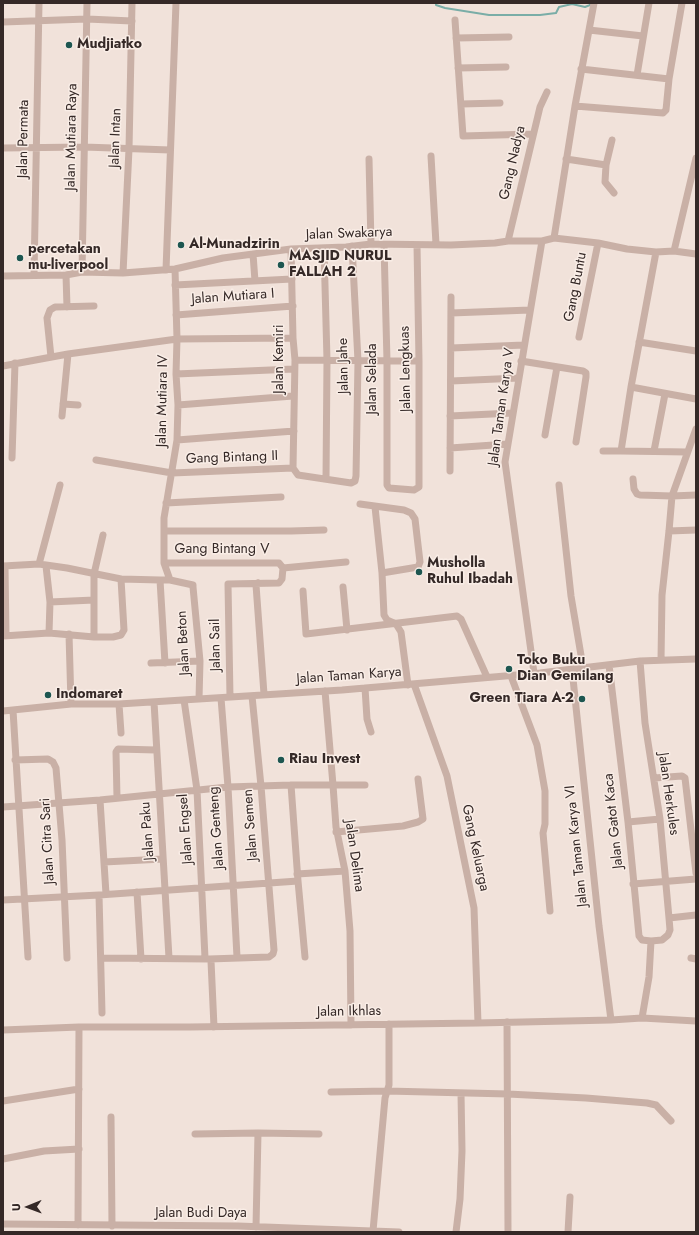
<!DOCTYPE html>
<style>
body{margin:0}
#map{position:relative;width:699px;height:1235px;overflow:hidden;background:#f1e2da;font-family:Jost,sans-serif}
canvas{display:block}
.frame{position:absolute;inset:0;border:4px solid #352927;pointer-events:none}
.north{position:absolute;left:8px;top:1187px;width:40px;height:40px;-webkit-text-stroke:3px #f9ede6;paint-order:stroke;rotate:269deg;font-size:11px;font-weight:700;line-height:16px;text-align:center;color:#352927}
.north::after{content:'';display:block;margin:auto;width:14px;height:18px;background:#352927;clip-path:polygon(50% 0,100% 100%,50% 72%,0 100%)}
</style>
<div id="map">
<canvas width="699" height="1235"></canvas>
<div class="frame"></div>
<div class="north">U</div>
</div>
<script>
const g = document.querySelector('canvas').getContext('2d');
g.lineJoin = 'round';
const shape = rows => new Path2D(rows.map(r => 'M' + r).join(''));
function strokePath(path, color, width, dash) { g.strokeStyle = color; g.lineWidth = width; g.lineCap = dash ? 'butt' : 'round'; g.setLineDash(dash || []); g.stroke(path); }
function drawText(font, color, halo, rows, align = 'center') {
  g.font = font + ' Jost,sans-serif'; g.lineWidth = 3; g.setLineDash([]); g.textBaseline = 'middle'; g.strokeStyle = halo; g.fillStyle = color; for (const [text, x, y, turn = 0] of rows) {
    g.save(); g.translate(x, y); g.rotate((+turn || 0) * Math.PI / 180); g.textAlign = isNaN(turn) ? turn : align; if (halo) g.strokeText(text, 0, 0); g.fillText(text, 0, 0); g.restore();
  }
}
strokePath(shape([
 [436,3,436,5,445,8,489,15,540,15,556,13,559,7,572,4,585,7,590,5,590,3]
]), '#7aada7', 2);
strokePath(shape([
 [455,20,463,136,533,134],
 [3,22,87,19,132,21],
 [589,30,643,36],
 [456,38,509,37],
 [458,68,506,67],
 [581,69,669,79],
 [637,75,649,3],
 [461,104,500,103],
 [575,106,663,113,666,110,669,79,682,3],
 [612,140,606,165,605,182,614,193],
 [3,148,84,147,170,150],
 [431,156,436,244],
 [369,159,371,244],
 [566,159,606,165],
 [554,238,575,106,594,3],
 [508,241,540,107,547,92],
 [384,245,387,361,387,485,389,488,414,490,419,487,419,361,417,245],
 [324,248,327,360,326,479],
 [291,249,293,338,295,360,293,468],
 [674,251,696,158],
 [656,252,631,387,621,451,687,452],
 [253,254,255,281],
 [166,270,176,3],
 [82,272,87,3],
 [123,273,129,149,132,3],
 [34,275,39,3],
 [66,275,67,307],
 [3,276,66,275,82,272,123,273,175,269,223,258,291,249,346,247,371,244,451,245,495,243,508,241,542,241,554,238,598,243,627,249,656,252,674,251,696,254],
 [175,285,292,279],
 [451,313,530,310],
 [176,315,293,306],
 [579,337,598,243],
 [639,342,696,351],
 [451,348,524,345],
 [51,357,47,318,50,310,55,307,94,306],
 [295,360,419,361],
 [521,361,583,371,586,373,586,377,576,442],
 [3,366,68,354,177,339,293,338],
 [176,374,294,369],
 [451,381,519,378],
 [631,387,696,399],
 [63,404,78,405],
 [178,405,293,396],
 [62,416,68,354],
 [450,416,513,413],
 [545,435,557,367],
 [177,440,294,431],
 [450,448,508,444],
 [603,451,621,451],
 [654,451,665,394],
 [12,458,15,363],
 [96,460,172,473,293,468],
 [293,468,298,475,351,483,355,481,356,476,358,361,352,246],
 [450,471,451,297],
 [633,479,634,489,637,494,640,495,672,496,696,495],
 [559,485,571,596,583,667],
 [166,503,281,497],
 [360,504,404,510,411,513,415,519,420,562,418,567,382,573],
 [375,507,382,573,384,615,387,620,396,624,401,632,408,685],
 [165,531,291,531,324,530],
 [669,531,696,530],
 [164,563,279,563,283,568,282,579,279,583,228,584,230,697],
 [39,564,60,485],
 [3,566,39,564,67,568,121,579,124,630,121,635,113,637,94,637,49,633,3,636],
 [5,566,6,635],
 [46,566,50,602,49,633],
 [283,568,346,562],
 [121,579,160,580],
 [170,580,164,563,164,518,177,440,178,405,176,374,177,339,175,269],
 [258,583,256,585,264,694],
 [343,587,347,630],
 [303,591,306,634,457,616,461,619,487,677],
 [50,602,94,600],
 [69,634,71,704],
 [94,637,94,574,103,535],
 [661,660,662,595,669,531,672,496,696,429],
 [151,663,200,661],
 [165,663,160,580,170,580,193,585,193,587,200,661,199,699],
 [609,665,628,822,639,936,642,940,651,941,662,940,668,935,670,930,669,918,660,819,645,723,640,661],
 [572,669,599,926,611,1020],
 [534,673,505,462,542,241],
 [511,676,537,745,545,791,545,824,543,833,550,911],
 [414,684,447,776,474,908,478,1023],
 [365,688,367,719,371,732],
 [325,691,333,785,336,827,345,871,350,931,351,1025],
 [221,698,228,787,237,957],
 [184,700,197,790,205,958],
 [154,702,169,958],
 [119,704,121,733],
 [13,710,28,957],
 [3,711,71,704,119,704,342,690,540,673,640,661,696,659],
 [15,760,48,759,53,762,56,768,62,840,67,958],
 [654,778,682,776,685,778,696,873],
 [291,785,298,881,305,957],
 [117,798,116,752,118,749,156,750],
 [100,800,106,894],
 [3,807,100,800,228,787,291,785,365,785],
 [628,822,660,819],
 [336,832,403,826,418,822,423,819,418,779],
 [104,862,163,859],
 [297,874,345,871],
 [633,884,696,879],
 [137,892,141,959],
 [99,895,102,1013],
 [3,900,99,895,298,881],
 [669,918,696,915],
 [102,958,209,959,211,961,214,1027],
 [691,958,696,959],
 [209,959,269,957,273,954,274,950,261,786,252,696],
 [642,1018,649,977,651,941],
 [507,1022,508,1232],
 [3,1030,79,1027,190,1027,478,1023,611,1020,642,1018,696,1021],
 [331,1092,387,1091,508,1094,586,1098,647,1103,656,1105,671,1121],
 [3,1101,79,1089],
 [111,1117,112,1226],
 [195,1134,258,1133],
 [3,1159,44,1151,79,1149],
 [3,1224,238,1226,399,1232],
 [78,1225,79,1027],
 [256,1227,258,1133,319,1134],
 [373,1231,385,1098,389,1085,389,1024],
 [456,1232,460,1199,462,1151,461,1093],
 [568,1232,570,1197]
]), '#c9b0a6', 7);
for (const [x, y, r, color] of [
 [69,45,4,"#1d5650"],
 [181,245,4,"#1d5650"],
 [20,258,4,"#1d5650"],
 [281,265,4,"#1d5650"],
 [419,572,4,"#1d5650"],
 [509,669,4,"#1d5650"],
 [48,695,4,"#1d5650"],
 [582,699,4,"#1d5650"],
 [281,760,4,"#1d5650"]
]) { const dot = new Path2D(); dot.arc(x, y, r, 0, 2 * Math.PI); g.fillStyle = color; g.fill(dot); strokePath(dot, '#f9ede6', 1.5); }
drawText('bold 14px', '#352927', '#f9ede6', [
 ["Mudjiatko",77,45],
 ["Al-Munadzirin",189,245],
 ["percetakan",28,250],
 ["mu-liverpool",28,266],
 ["MASJID NURUL",289,257],
 ["FALLAH 2",289,273],
 ["Musholla",427,564],
 ["Ruhul Ibadah",427,580],
 ["Toko Buku",517,661],
 ["Dian Gemilang",517,677],
 ["Indomaret",56,695],
 ["Green Tiara A-2",574,699,"right"],
 ["Riau Invest",289,760]
], 'left');
drawText('14px', '#352927', '#f9ede6', [
 ["Jalan Mutiara Raya",72,137,-89],
 ["Jalan Intan",116,138,-88],
 ["Jalan Permata",24,139,-89],
 ["Gang Nadya",513,163,-77],
 ["Jalan Swakarya",349,234,-2],
 ["Gang Buntu",576,287,-79],
 ["Jalan Mutiara I",233,297,-4],
 ["Jalan Kemiri",280,359,-90],
 ["Jalan Jahe",344,366,-91],
 ["Jalan Lengkuas",406,369,-91],
 ["Jalan Selada",373,379,-90],
 ["Jalan Mutiara IV",163,401,-89],
 ["Jalan Taman Karya V",502,407,-82],
 ["Gang Bintang II",232,458,-2],
 ["Gang Bintang V",222,550],
 ["Jalan Beton",184,643,-93],
 ["Jalan Sail",216,645,-91],
 ["Jalan Taman Karya",349,676,-4],
 ["Jalan Herkules",668,794,82],
 ["Jalan Gatot Kaca",614,821,-96],
 ["Jalan Semen",251,825,-94],
 ["Jalan Genteng",217,828,-94],
 ["Jalan Engsel",186,829,-94],
 ["Jalan Paku",148,831,-94],
 ["Jalan Citra Sari",48,841,-93],
 ["Jalan Taman Karya VI",577,846,-96],
 ["Gang Keluarga",475,848,78],
 ["Jalan Delima",354,856,82],
 ["Jalan Ikhlas",349,1012,-1],
 ["Jalan Budi Daya",201,1214]
]);
</script>
